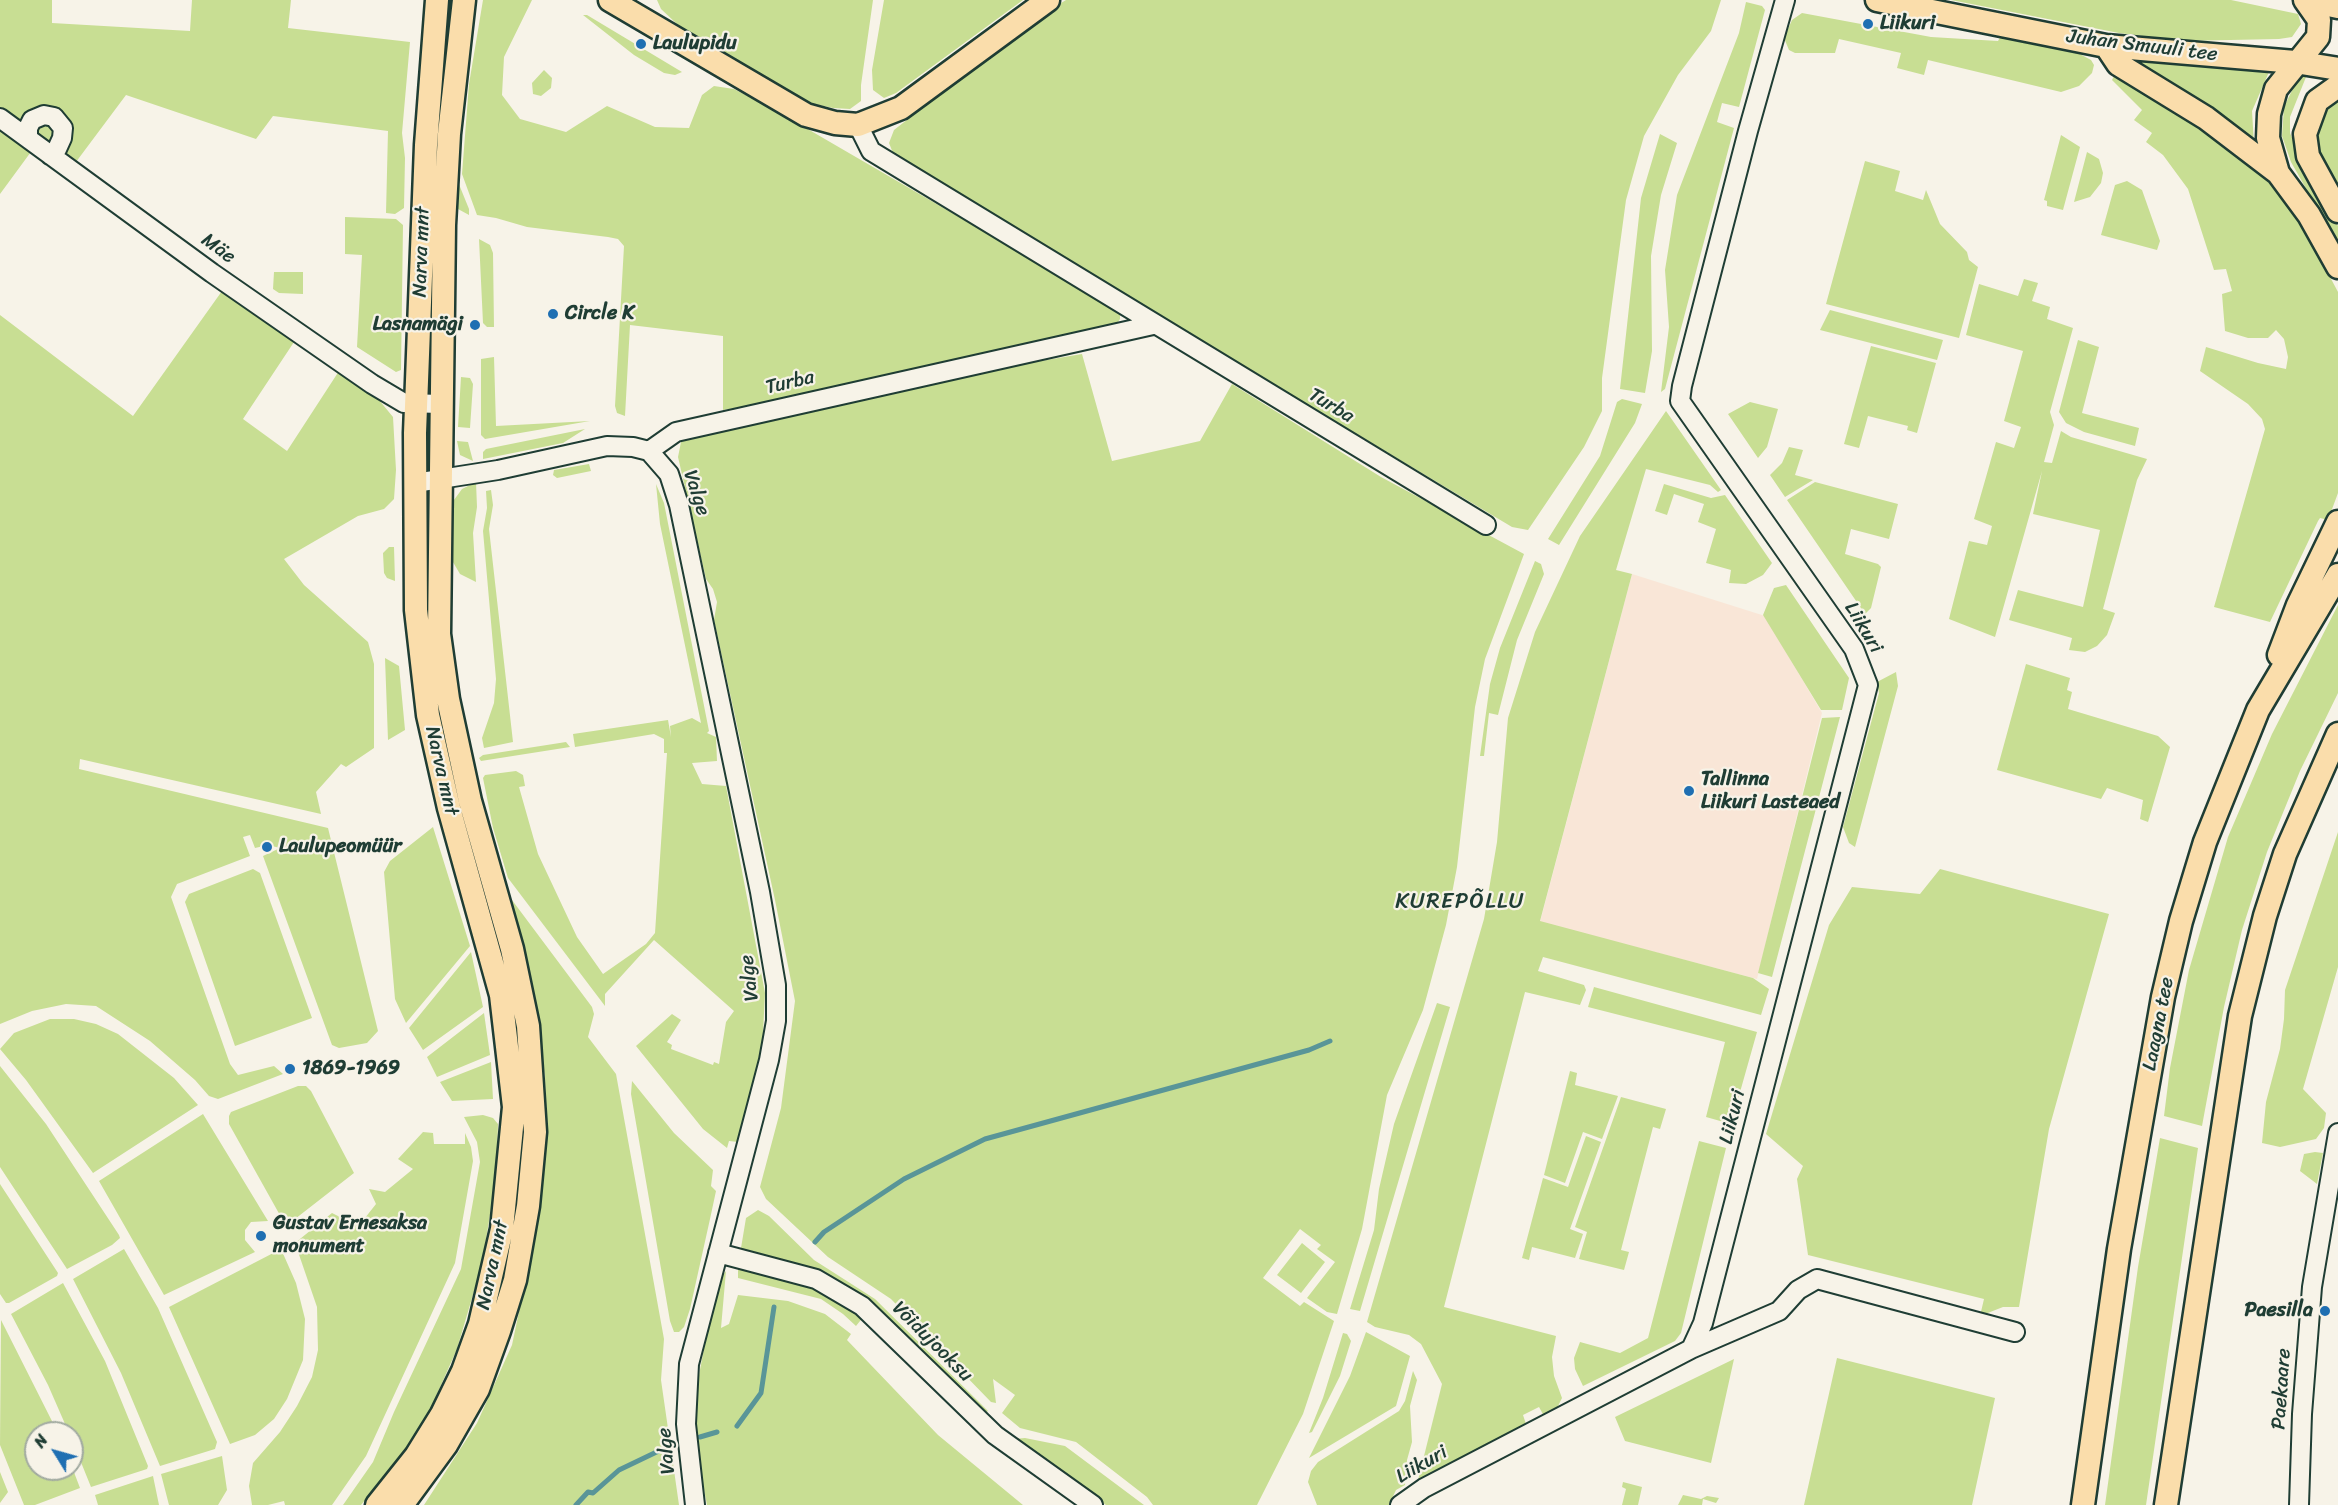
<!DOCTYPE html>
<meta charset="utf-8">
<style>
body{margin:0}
#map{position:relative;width:2338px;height:1505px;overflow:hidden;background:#f7f3e8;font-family:Sriracha,sans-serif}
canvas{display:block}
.north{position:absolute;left:24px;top:1421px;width:60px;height:60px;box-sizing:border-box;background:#f7f3e8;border:2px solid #a1aaa0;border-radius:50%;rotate:307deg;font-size:16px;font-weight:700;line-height:24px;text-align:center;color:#1f3d34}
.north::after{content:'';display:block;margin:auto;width:21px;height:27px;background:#1f6fb2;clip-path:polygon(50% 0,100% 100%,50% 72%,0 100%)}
</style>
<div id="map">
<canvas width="2338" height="1505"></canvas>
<div class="north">N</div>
</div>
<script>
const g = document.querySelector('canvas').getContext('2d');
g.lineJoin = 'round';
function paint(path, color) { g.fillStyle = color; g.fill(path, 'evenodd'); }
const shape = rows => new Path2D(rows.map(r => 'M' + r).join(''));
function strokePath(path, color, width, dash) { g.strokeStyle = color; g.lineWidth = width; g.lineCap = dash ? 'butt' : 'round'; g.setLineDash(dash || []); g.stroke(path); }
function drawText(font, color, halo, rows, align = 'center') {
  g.font = font + ' Sriracha,sans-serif'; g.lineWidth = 4.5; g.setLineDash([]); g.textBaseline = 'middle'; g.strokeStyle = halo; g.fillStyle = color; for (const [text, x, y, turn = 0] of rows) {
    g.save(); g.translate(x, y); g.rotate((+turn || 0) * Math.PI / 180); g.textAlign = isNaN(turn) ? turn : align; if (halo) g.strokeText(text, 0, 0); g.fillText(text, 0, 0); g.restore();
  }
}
paint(shape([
 [1632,574,1765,616,1822,713,1757,979,1540,922]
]), '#f9e6d7');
paint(shape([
 [0,0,52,0,52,23,190,31,192,0,291,0,288,28,410,42,402,133,405,158,404,208,395,214,386,213,388,131,273,116,256,139,126,95,70,170,36,145,0,194],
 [483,0,532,0,504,57,502,95,520,119,566,132,607,106,655,127,689,128,702,95,714,86,734,89,775,110,1069,281,1120,314,1120,319,1114,328,810,396,723,410,723,336,630,325,625,416,617,413,615,406,624,246,618,239,608,237,527,227,496,218,477,215,462,174,469,84],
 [657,0,873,0,861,85,861,101,850,109,833,108,804,102,678,25,661,9],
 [884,0,1023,0,896,93,884,98,873,90,872,70],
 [1066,0,1721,0,1711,31,1678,75,1644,136,1626,200,1602,378,1602,411,1584,447,1528,530,1512,527,895,158,889,143,894,130,1040,16],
 [1951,0,2231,0,2298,14,2301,24,2292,37,2279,39,2181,41,2119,33],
 [1746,2,1762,6,1765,10,1739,107,1722,103,1717,122,1734,128,1665,389,1661,392,1669,327,1665,270,1677,195,1739,33],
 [1802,13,1931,37,1998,41,2001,36,2063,45,2091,60,2094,65,2092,73,2079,86,2061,92,1928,60,1924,75,1897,68,1901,53,1839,39,1835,53,1795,53,1789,50,1784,38,1792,20],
 [583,15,587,15,682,72,675,75,664,73,634,55],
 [2126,58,2269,72,2252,111,2254,144],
 [544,70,552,78,551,88,541,96,533,94,532,83],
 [2114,76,2119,76,2194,120,2260,171,2304,228,2338,292,2338,493,2328,520,2320,518,2318,521,2270,622,2214,607,2265,429,2262,419,2248,404,2200,371,2206,347,2258,363,2286,369,2288,357,2284,339,2276,330,2268,338,2248,338,2225,331,2222,294,2232,291,2226,269,2214,270,2188,189,2163,155,2146,142,2152,133,2134,120,2142,110,2112,80],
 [2299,76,2306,77,2290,117,2290,133,2301,159,2338,226,2338,245,2291,162,2282,136,2284,107],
 [2338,98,2338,192,2320,158,2316,138,2326,107],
 [1660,134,1677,143,1661,195,1651,256,1652,351,1645,393,1620,389,1641,198],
 [2061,135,2080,147,2063,210,2047,206,2047,201,2044,200],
 [2087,152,2099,159,2103,173,2101,183,2090,197,2074,202],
 [1865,161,1900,171,1895,191,1923,200,1926,190,1940,224,1967,252,1969,260,1978,267,1959,338,1826,304],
 [456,177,469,209,469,215,458,209],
 [2127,181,2142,190,2160,241,2157,250,2101,235,2115,185],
 [345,217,396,219,403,225,401,370,396,372,357,347,362,255,345,254],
 [479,239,490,245,493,253,494,327,487,327,483,323],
 [274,272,303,272,303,294,279,293,273,289],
 [2024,279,2038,283,2032,301,2050,307,2047,319,2073,328,2050,412,2054,425,2044,462,2052,463,2061,431,2071,437,2147,459,2137,480,2103,609,2115,613,2107,635,2097,646,2085,652,2069,650,2072,638,2009,620,2018,590,2083,607,2100,530,2033,514,2042,471,1995,637,1949,619,1969,541,1987,545,1992,526,1974,519,1996,442,2014,448,2021,427,2004,421,2023,351,1966,335,1979,284,2018,296],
 [222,291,294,342,243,419,287,451,339,371,379,400,393,417,396,470,394,499,384,509,358,516,284,559,304,585,368,642,374,664,374,748,346,767,341,764,316,792,321,814,80,759,79,769,328,828,378,1031,367,1043,339,1048,332,1045,263,856,280,848,268,845,255,848,250,835,243,837,250,856,177,884,171,897,230,1064,238,1075,274,1066,283,1074,218,1099,209,1096,195,1080,150,1041,96,1006,66,1004,32,1011,0,1024,0,315,133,416],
 [1830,310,1943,340,1937,360,1820,330],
 [2078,340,2099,347,2082,413,2139,428,2135,446,2084,432,2066,423,2059,412],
 [1871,346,1936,363,1917,433,1907,430,1908,426,1868,416,1859,448,1844,444],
 [1082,354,1112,461,1200,441,1232,384,1381,477,1524,554,1485,659,1475,707,1457,867,1446,925,1423,1010,1387,1095,1362,1229,1337,1314,1327,1312,1307,1298,1335,1262,1317,1249,1321,1245,1300,1229,1263,1278,1300,1306,1304,1302,1334,1321,1303,1414,1257,1505,1153,1505,1147,1497,1076,1442,1020,1428,1002,1413,1015,1395,993,1379,996,1403,991,1402,891,1299,828,1257,766,1199,760,1187,781,1108,795,1001,775,900,714,620,717,602,713,589,706,579,678,457,681,442,689,437,731,427,1005,367],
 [494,357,496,426,590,421,485,439,481,435,481,359],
 [461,377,470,378,473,384,470,428,458,427],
 [1622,399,1642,404,1635,423,1559,545,1548,539,1600,456,1617,402],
 [1750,402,1778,409,1767,447,1758,458,1728,414],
 [1666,411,1721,490,1718,492,1710,485,1646,469,1616,570,1632,574,1540,921,1753,978,1769,989,1761,1015,1543,957,1538,971,1584,985,1586,990,1580,1005,1525,992,1444,1307,1556,1336,1552,1357,1554,1376,1562,1398,1556,1410,1544,1416,1539,1407,1523,1415,1526,1424,1418,1480,1442,1384,1421,1344,1409,1335,1375,1327,1367,1322,1484,919,1497,842,1508,718,1535,632,1580,536],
 [585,429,563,443,483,459,483,452,486,449],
 [457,441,468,442,473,461,460,455],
 [1789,447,1803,450,1795,475,1813,480,1785,497,1770,475,1782,463],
 [589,464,591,471,557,478,553,475,554,470],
 [476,482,477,507,473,533,476,582,460,574,450,557,451,504,462,489],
 [1815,482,1898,504,1889,539,1851,529,1845,554,1878,564,1881,567,1871,608,1865,614,1787,500],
 [656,484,664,503,709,731,707,733,716,737,717,761,692,763,702,784,726,786,765,993,762,1053,738,1142,729,1141,727,1148,703,1129,636,1046,672,1014,681,1020,667,1042,672,1045,671,1049,713,1065,714,1062,719,1064,726,1022,734,1011,654,940,605,994,605,1006,508,878,493,828,483,778,485,775,516,771,523,775,525,786,519,787,538,854,577,937,603,974,646,944,655,933,667,753,664,753,664,739,654,734,575,747,573,734,668,720,671,737,670,726,692,718,701,723,660,524],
 [1664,484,1711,498,1725,495,1772,563,1763,575,1746,584,1729,583,1731,570,1706,563,1716,529,1698,522,1704,504,1674,494,1667,515,1655,511],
 [491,490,493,505,489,529,513,742,484,748,482,738,494,703,496,679,483,531,487,508,486,491],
 [389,547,394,547,395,581,387,578,384,573,383,553],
 [1535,561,1541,564,1544,574,1517,640,1498,715,1489,713,1484,756,1480,756,1490,684,1500,648],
 [1786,585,1849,678,1842,710,1821,710,1763,615,1774,588],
 [2338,605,2338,693,2300,771,2267,852,2242,930,2224,1007,2202,1126,2164,1116,2170,1068,2189,970,2228,837,2272,734],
 [385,658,399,666,405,730,388,740],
 [2026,664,2070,678,2067,690,2072,692,2068,709,2158,736,2170,747,2148,822,2140,819,2143,800,2107,788,2101,799,1997,770],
 [1896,672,1898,686,1855,847,1849,843,1843,827,1879,693,1877,682],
 [1840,717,1772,977,1758,973,1822,718],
 [566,742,570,747,481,761,479,758,483,755],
 [433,827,470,946,406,1023,395,999,384,872,390,861],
 [2338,832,2338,967,2303,1089,2326,1113,2324,1128,2316,1139,2280,1147,2262,1143,2266,1102,2280,1049,2284,1019,2285,990],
 [253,869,260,873,312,1018,235,1046,185,902,189,894],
 [1940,869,2109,914,2049,1129,2019,1307,2003,1307,1980,1316,1984,1299,1808,1255,1797,1179,1803,1166,1766,1134,1829,925,1852,887,1920,894],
 [506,892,592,1007,594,1014,588,1037,616,1074,664,1339,661,1380,679,1505,424,1505,477,1423,512,1345,538,1221,546,1134,545,1076,520,945],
 [471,952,483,1007,423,1050,409,1028],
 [1594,987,1757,1032,1731,1124,1706,1117,1725,1042,1588,1007],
 [1437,1003,1450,1007,1360,1311,1350,1309,1374,1230,1379,1189,1394,1124],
 [484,1013,490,1055,437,1077,427,1057],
 [50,1019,74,1019,96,1024,118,1034,174,1078,198,1105,93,1173,26,1080,0,1049,14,1033],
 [491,1062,493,1099,452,1101,440,1082],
 [0,1066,46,1124,119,1235,120,1238,112,1245,67,1269,0,1167],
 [1570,1071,1577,1073,1575,1085,1618,1096,1602,1139,1583,1132,1565,1183,1544,1175],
 [632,1081,674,1133,713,1170,711,1186,716,1191,710,1219,690,1309,684,1327,679,1332,674,1332,670,1321,631,1094],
 [298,1086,306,1086,311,1091,354,1173,286,1226,229,1124,229,1116,231,1112],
 [1621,1097,1666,1109,1660,1129,1653,1127,1621,1250,1629,1252,1624,1270,1579,1259,1587,1232,1575,1227],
 [203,1114,268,1221,251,1222,245,1230,245,1240,255,1252,164,1295,99,1181],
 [483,1115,493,1118,498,1124,496,1178,482,1264,457,1349,430,1410,403,1454,361,1505,343,1505,373,1462,394,1412,461,1269,480,1162,477,1142,464,1117],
 [423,1132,433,1133,434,1144,465,1144,465,1133,471,1147,473,1161,455,1263,366,1456,332,1505,285,1505,284,1501,268,1505,252,1505,249,1486,253,1463,280,1432,297,1406,312,1377,318,1350,317,1307,295,1243,332,1213,354,1224,361,1223,376,1204,369,1189,385,1192,413,1169,398,1159],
 [1586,1136,1601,1142,1570,1229,1583,1234,1575,1258,1532,1247,1529,1260,1522,1258,1543,1178,1568,1187],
 [2160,1138,2198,1148,2146,1505,2105,1505,2138,1267],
 [1699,1141,1726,1148,1681,1333,1675,1341,1583,1386,1575,1369,1574,1358,1580,1342,1620,1353,1648,1338],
 [2315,1152,2323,1153,2317,1184,2300,1171,2304,1154],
 [0,1184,58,1273,57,1276,9,1303,6,1303,0,1294],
 [758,1210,769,1216,814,1260,875,1299,988,1411,984,1414,906,1335,859,1295,816,1270,749,1253,741,1248,746,1218],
 [1302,1243,1325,1262,1301,1293,1277,1275],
 [124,1249,158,1308,217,1442,215,1449,160,1466,121,1373,73,1279],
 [281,1249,296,1283,305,1319,303,1360,287,1399,274,1419,255,1435,230,1444,169,1307],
 [738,1268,807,1284,864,1316,856,1326,843,1314,821,1299,738,1278],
 [726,1271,721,1328,729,1324,738,1295,788,1301,825,1314,851,1334,847,1340,938,1435,1023,1505,707,1505,696,1449,694,1402,716,1284],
 [63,1283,105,1361,148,1466,147,1469,91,1487,72,1440,72,1433,69,1433,48,1385,11,1314],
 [1,1320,58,1433,36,1433,36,1469,72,1469,72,1467,80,1488,35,1505,24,1505,0,1445],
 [1366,1332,1410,1356,1396,1406,1309,1458,1350,1376],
 [1343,1333,1347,1334,1351,1341,1340,1376,1312,1432,1309,1433,1323,1398],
 [1837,1358,1995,1398,1972,1505,1804,1505],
 [1734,1359,1711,1463,1625,1441,1615,1417],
 [1413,1371,1417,1380,1410,1406,1412,1442,1407,1460,1405,1485,1396,1490,1389,1505,1317,1505,1308,1482,1311,1471,1318,1462,1399,1411,1405,1401],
 [1025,1438,1065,1446,1144,1505,1106,1505,1014,1441,1014,1439],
 [222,1456,227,1490,218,1505,169,1505,161,1474],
 [0,1472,8,1492,0,1503],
 [153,1476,159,1505,98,1505,95,1495],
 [1623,1482,1642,1487,1638,1505,1622,1505,1626,1489,1622,1487],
 [1683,1495,1701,1499,1707,1496,1719,1498,1716,1503,1703,1499,1702,1505,1678,1505]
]), '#c8de93');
strokePath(shape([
 [815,1242,824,1232,904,1179,985,1139,1309,1050,1330,1041],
 [737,1426,761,1393,774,1307],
 [700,1437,717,1432],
 [576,1505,588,1492,593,1493,619,1470,667,1447]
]), '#599598', 5);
const minor = shape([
 [0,118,212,273,372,384,404,403,441,404],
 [858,125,871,151,1486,525],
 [28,138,28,128,32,120,44,115,54,117,63,128,62,138,57,149,50,155],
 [649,451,669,474,679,505,760,892,776,985,776,1021,769,1060,689,1364,686,1424,695,1505],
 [649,451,676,432,1153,325],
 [415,483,498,470,607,446,633,447,649,451],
 [718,1253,816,1279,862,1306,995,1435,1093,1505],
 [1691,1349,1779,1311,1798,1290,1817,1279,2015,1332],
 [1400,1505,1424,1488,1691,1349,1703,1323,1868,685,1854,649,1680,401,1682,386,1748,131,1785,0],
 [2299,1505,2302,1414,2312,1287,2338,1133]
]);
const major = shape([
 [610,0,806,115,835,123,858,125,901,108,1048,0],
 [1877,0,2106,46,2295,62,2338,69],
 [2305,0,2338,7],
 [2106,46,2118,64,2206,118,2278,173,2309,215,2338,267],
 [2338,86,2317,101,2305,134,2308,156,2338,211],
 [2278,173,2268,138,2269,114,2276,89,2318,37,2319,20,2305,0],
 [2279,655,2298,605,2338,522],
 [377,1505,416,1456,442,1414,463,1371,480,1324,502,1229,514,1107,501,995,449,808,428,715,416,610,415,433,426,145,437,0],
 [402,1505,446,1445,478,1389,499,1331,515,1280,528,1206,535,1132,528,1026,512,949,470,801,448,699,439,634,444,225,449,134,464,0],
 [2083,1505,2119,1249,2163,997,2181,921,2205,842,2258,710,2338,575],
 [2166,1505,2240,1016,2265,916,2285,854,2338,734]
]);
strokePath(minor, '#1f3d34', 22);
strokePath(major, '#1f3d34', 27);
strokePath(minor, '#f7f3e8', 18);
strokePath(major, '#faddab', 22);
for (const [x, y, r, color] of [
 [1868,24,6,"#1f6fb2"],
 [641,44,6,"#1f6fb2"],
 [553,314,6,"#1f6fb2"],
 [475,325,6,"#1f6fb2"],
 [1689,791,6,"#1f6fb2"],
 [267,847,6,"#1f6fb2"],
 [290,1069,6,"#1f6fb2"],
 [261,1236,6,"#1f6fb2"],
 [2325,1311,6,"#1f6fb2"]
]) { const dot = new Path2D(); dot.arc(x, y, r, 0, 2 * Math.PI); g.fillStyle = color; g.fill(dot); strokePath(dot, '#f7f3e8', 2); }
drawText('bold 20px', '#1f3d34', '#f7f3e8', [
 ["Liikuri",1880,24],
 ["Laulupidu",653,44],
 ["Circle K",565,314],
 ["Lasnamägi",463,325,"right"],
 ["Tallinna",1701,780],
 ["Liikuri Lasteaed",1701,803],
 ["Laulupeomüür",279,847],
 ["1869-1969",302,1069],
 ["Gustav Ernesaksa",273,1224],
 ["monument",273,1247],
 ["Paesilla",2313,1311,"right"]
], 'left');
drawText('20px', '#1f3d34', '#f7f3e8', [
 ["Juhan Smuuli tee",2142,46,7],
 ["Mäe",218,249,36],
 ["Narva mnt",422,252,-88],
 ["Turba",790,383,-13],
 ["Turba",1331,406,31],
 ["Valge",696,493,72],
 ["Liikuri",1863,628,59],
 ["Narva mnt",441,771,77],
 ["Valge",750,978,-97],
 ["Laagna tee",2159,1024,-79],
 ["Liikuri",1733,1117,-76],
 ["Narva mnt",493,1265,-78],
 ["Võidujooksu",932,1342,45],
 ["Paekaare",2282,1389,-86],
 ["Valge",667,1451,-95],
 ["Liikuri",1422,1465,-30]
]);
g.letterSpacing = '1.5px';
drawText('22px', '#1f3d34', '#f7f3e8', [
 ["KUREPÕLLU",1460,902]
]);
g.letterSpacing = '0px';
</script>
